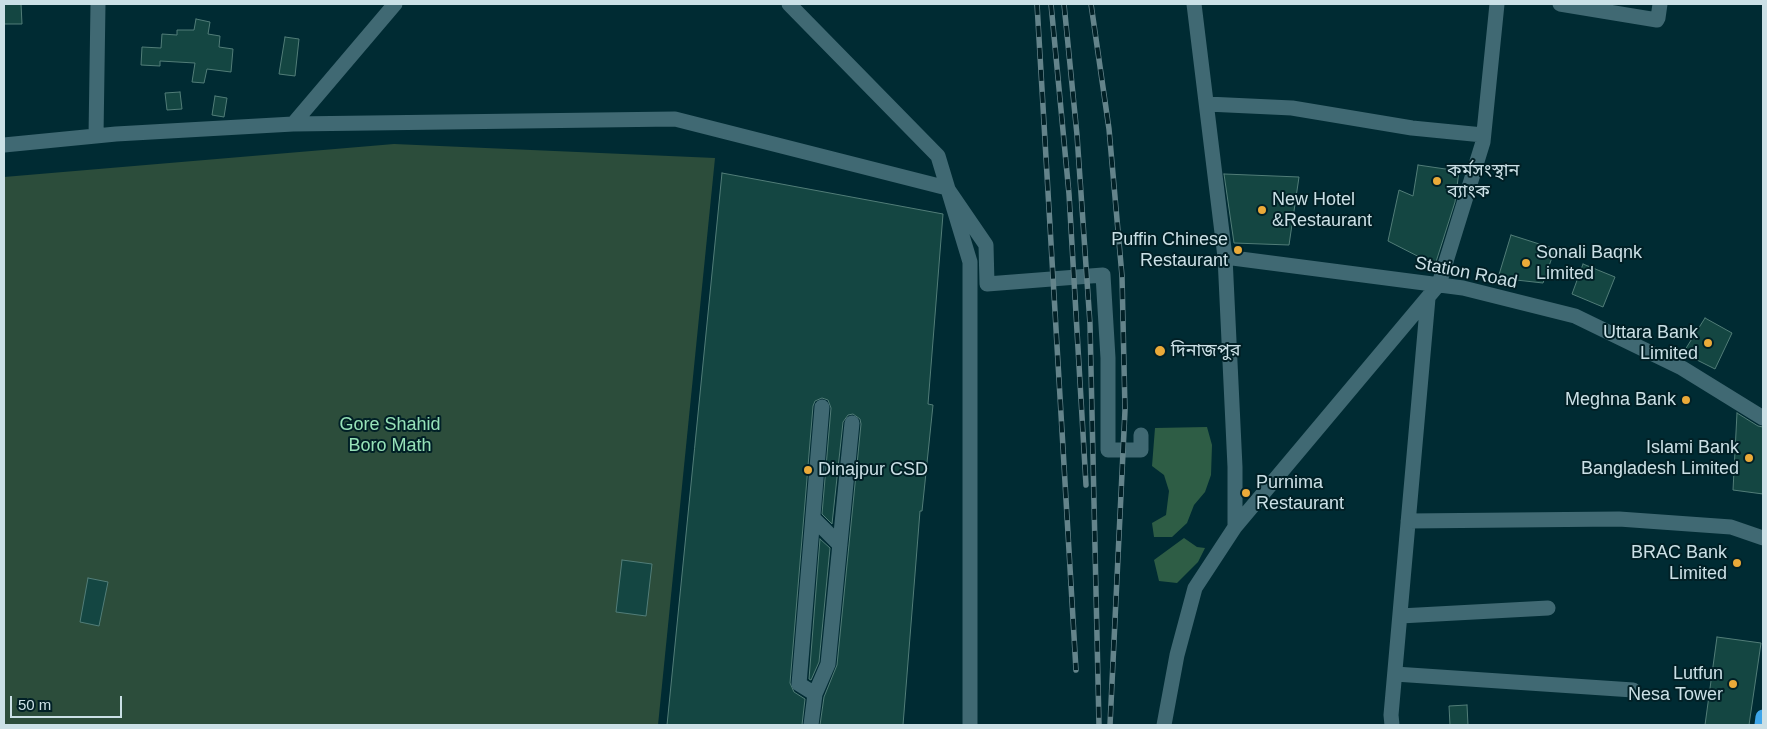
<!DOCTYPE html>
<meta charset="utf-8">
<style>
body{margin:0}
#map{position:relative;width:1767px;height:729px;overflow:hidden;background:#002b33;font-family:Arial,sans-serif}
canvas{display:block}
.frame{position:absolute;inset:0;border:5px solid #cbe0e6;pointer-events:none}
.scale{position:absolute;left:10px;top:696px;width:112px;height:22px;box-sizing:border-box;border:2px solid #cbe0e6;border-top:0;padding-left:6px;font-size:15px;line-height:18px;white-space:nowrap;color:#cbe0e6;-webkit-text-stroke:4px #012026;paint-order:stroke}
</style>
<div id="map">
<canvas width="1767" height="729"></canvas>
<div class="frame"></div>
<div class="scale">50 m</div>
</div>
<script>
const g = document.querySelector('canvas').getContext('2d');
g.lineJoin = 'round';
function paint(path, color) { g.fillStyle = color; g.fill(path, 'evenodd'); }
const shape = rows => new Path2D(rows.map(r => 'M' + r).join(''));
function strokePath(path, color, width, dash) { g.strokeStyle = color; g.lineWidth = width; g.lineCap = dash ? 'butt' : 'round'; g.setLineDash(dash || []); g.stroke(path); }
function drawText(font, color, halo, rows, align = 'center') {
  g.font = font + ' Arial,"Noto Sans Bengali",sans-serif'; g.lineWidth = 4; g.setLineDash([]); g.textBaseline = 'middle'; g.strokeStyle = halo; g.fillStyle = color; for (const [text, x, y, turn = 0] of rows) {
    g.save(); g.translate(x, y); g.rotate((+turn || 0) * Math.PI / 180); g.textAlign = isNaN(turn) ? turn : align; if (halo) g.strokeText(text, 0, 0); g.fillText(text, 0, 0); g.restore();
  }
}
paint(shape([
 [394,144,715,158,658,725,4,725,4,177]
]), '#2c4d3b');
paint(shape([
 [1207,427,1212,445,1211,475,1205,492,1194,505,1187,523,1172,537,1154,537,1152,523,1166,515,1169,491,1164,475,1152,466,1155,428],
 [1184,538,1197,547,1205,548,1198,562,1177,583,1159,581,1154,560]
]), '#2e5d45');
const building = shape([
 [4,4,21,4,22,24,4,24,4,4],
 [196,19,210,22,208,34,220,36,219,47,233,49,231,72,207,69,204,83,192,82,195,63,160,61,160,66,141,65,142,47,161,48,162,34,177,35,177,30,194,30,196,19],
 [285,37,299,39,295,76,279,74,285,37],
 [180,92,182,109,167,110,165,93,180,92],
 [215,96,227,98,224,117,212,115,215,96],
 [1418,165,1459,171,1455,202,1435,265,1388,241,1399,190,1413,196,1418,165],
 [722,173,943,214,928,404,933,405,922,511,920,511,903,725,820,725,824,697,837,665,861,424,860,419,853,414,848,415,843,422,832,524,822,514,831,408,828,400,822,398,815,401,813,406,790,683,794,692,805,699,802,725,667,725,722,173],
 [1224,174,1299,177,1289,245,1234,243,1224,174],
 [1511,235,1555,249,1543,283,1498,278,1511,235],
 [1583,264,1615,277,1603,307,1572,294,1583,264],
 [1705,318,1732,333,1715,369,1683,353,1705,318],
 [1737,413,1758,426,1763,427,1763,494,1733,490,1737,413],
 [820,539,830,548,819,662,811,680,809,679,820,539],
 [622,560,652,564,646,616,616,612,622,560],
 [88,578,108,582,99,626,80,622,88,578],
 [1717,637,1761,643,1749,725,1705,725,1717,637],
 [1467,705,1468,725,1450,725,1449,706,1467,705]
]);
paint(building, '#144642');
strokePath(building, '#517d78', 1);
strokePath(shape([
 [789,4,938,156,970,262,970,725],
 [1560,4,1657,20,1658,18,1660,4],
 [1207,104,1292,108,1412,128,1483,135],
 [293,124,395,4],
 [96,136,98,4],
 [4,145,116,134,293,124,675,119,947,188,986,245,987,284,1103,275,1108,358,1108,450,1141,450,1141,435],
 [1225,257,1463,288,1575,316,1682,368,1763,418],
 [813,518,840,545],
 [1408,521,1619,519,1731,527,1763,538],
 [1235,527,1439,284,1483,142,1497,4],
 [1400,616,1548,608],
 [1395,674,1633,690],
 [815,694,799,684,822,407],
 [811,725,815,694,828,664,852,423],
 [1164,725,1177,655,1195,588,1235,527,1235,467,1225,257,1194,4],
 [1392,725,1391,715,1428,298]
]), '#406973', 15);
strokePath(shape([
 [1762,725,1763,717]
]), '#3da5e9', 15);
const rail = shape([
 [1037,4,1076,670],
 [1051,4,1069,194,1086,485],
 [1064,4,1077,135,1090,324,1099,725],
 [1091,4,1109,129,1122,276,1125,410,1110,725]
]);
strokePath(rail, '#64848b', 5.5);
strokePath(rail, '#012026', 4, [11]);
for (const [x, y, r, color] of [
 [1437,181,5,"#ebaa39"],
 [1262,210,5,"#ebaa39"],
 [1238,250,5,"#ebaa39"],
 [1526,263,5,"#ebaa39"],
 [1708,343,5,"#ebaa39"],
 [1160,351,6,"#ebaa39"],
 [1686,400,5,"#ebaa39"],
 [1749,458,5,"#ebaa39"],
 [808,470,5,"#ebaa39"],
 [1246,493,5,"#ebaa39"],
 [1737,563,5,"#ebaa39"],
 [1733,684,5,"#ebaa39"]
]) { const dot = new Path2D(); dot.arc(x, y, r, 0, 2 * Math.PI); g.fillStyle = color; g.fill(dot); strokePath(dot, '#012026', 2); }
drawText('18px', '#cbe0e6', '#012026', [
 ["কর্মসংস্থান",1447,171],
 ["ব্যাংক",1447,192],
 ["New Hotel",1272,200],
 ["&Restaurant",1272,221],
 ["Puffin Chinese",1228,240,"right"],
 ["Restaurant",1228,261,"right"],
 ["Sonali Baqnk",1536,253],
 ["Limited",1536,274],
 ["Uttara Bank",1698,333,"right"],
 ["Limited",1698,354,"right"],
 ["দিনাজপুর",1171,351],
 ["Meghna Bank",1676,400,"right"],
 ["Islami Bank",1739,448,"right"],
 ["Bangladesh Limited",1739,469,"right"],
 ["Dinajpur CSD",818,470],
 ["Purnima",1256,483],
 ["Restaurant",1256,504],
 ["BRAC Bank",1727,553,"right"],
 ["Limited",1727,574,"right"],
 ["Lutfun",1723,674,"right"],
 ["Nesa Tower",1723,695,"right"]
], 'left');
drawText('18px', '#cbe0e6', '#012026', [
 ["Station Road",1466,273,11]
]);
drawText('18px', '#96e2b8', '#012026', [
 ["Gore Shahid",390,425],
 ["Boro Math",390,446]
]);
</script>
